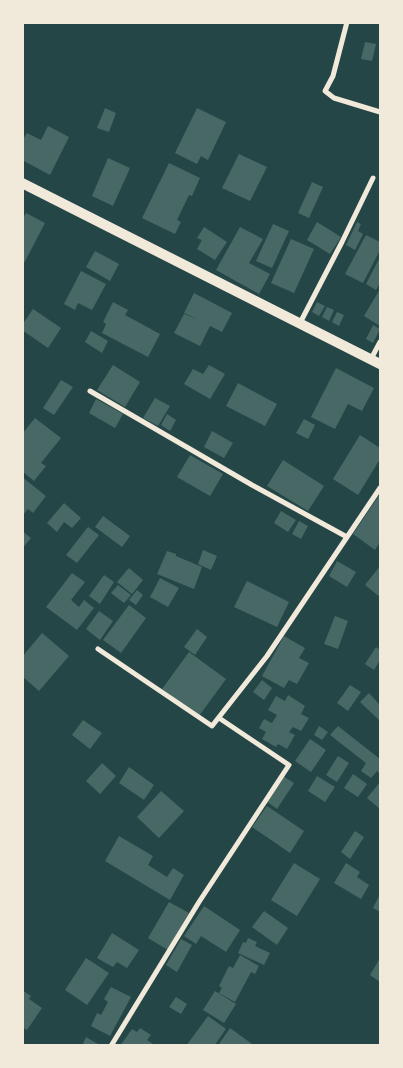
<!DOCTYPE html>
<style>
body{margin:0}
#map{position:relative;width:403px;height:1068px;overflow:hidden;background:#0f3d3e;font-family:"Fira Sans Condensed",sans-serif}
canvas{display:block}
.frame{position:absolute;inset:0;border:24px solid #f1e9da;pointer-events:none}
</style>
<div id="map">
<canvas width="403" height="1068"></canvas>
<div class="frame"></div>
</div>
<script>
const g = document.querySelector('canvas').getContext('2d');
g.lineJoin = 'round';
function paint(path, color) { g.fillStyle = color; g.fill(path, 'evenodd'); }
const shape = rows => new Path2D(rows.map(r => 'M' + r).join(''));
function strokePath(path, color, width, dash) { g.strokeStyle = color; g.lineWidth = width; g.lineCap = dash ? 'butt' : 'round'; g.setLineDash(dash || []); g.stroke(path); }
paint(shape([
 [23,23,380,23,380,1045,23,1045]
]), '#244646');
paint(shape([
 [365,42,376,44,372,61,361,59],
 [105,108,116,113,109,132,97,128],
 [197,108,226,122,208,160,201,156,197,164,175,153],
 [48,126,69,137,50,175,22,160,22,141,27,133,41,140],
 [239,154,267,167,250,201,222,188],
 [108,158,130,168,113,206,92,196],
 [169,163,200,178,192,196,189,195,177,220,181,222,175,234,142,218],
 [312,182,323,187,309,218,298,213],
 [26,213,45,223,22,267,22,220],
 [317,222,341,237,330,254,307,240],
 [357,222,361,224,358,231,363,234,355,250,346,245],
 [273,224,289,231,272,268,256,261],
 [204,227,227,242,215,260,197,249,202,240,197,238],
 [240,227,263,239,249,263,270,274,259,294,216,270],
 [366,235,380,242,380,250,363,283,345,274],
 [291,239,314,249,294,293,271,283],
 [95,251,119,264,110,281,86,267],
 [380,257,380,283,376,290,366,284],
 [81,271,106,284,92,310,78,303,75,310,64,304],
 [380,289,380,326,364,316],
 [194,293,232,313,222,332,210,326,200,346,174,333,184,314,197,319,184,313],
 [113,302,128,310,125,315,160,334,148,357,102,333,106,324,103,322],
 [317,302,325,306,319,316,312,312],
 [327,307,334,310,329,321,322,317],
 [33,309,61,328,48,348,22,330,22,325],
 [337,312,344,315,339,326,332,322],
 [373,325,380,329,373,343,366,339],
 [91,331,108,341,102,353,85,342],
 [113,365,140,382,125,407,97,390],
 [209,365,225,374,210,399,184,384,193,369,203,374],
 [336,368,374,388,362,411,348,404,335,429,311,417],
 [61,380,73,387,54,415,43,408],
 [238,383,277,404,265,426,226,406],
 [155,398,170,406,158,426,143,418],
 [96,399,123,414,115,428,89,413],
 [167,414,176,420,170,431,161,425],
 [35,418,61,438,41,463,46,466,34,481,22,471,22,434],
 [304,419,315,425,308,439,296,433],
 [212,431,233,443,224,458,204,447],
 [360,435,380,448,380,459,358,495,333,479],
 [190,455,223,474,210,496,177,477],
 [283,460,324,486,308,511,267,486],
 [22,477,46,496,33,513,28,509,22,516],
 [380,494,380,542,375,550,353,534],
 [64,503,81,518,72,528,64,522,57,532,47,523],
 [281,511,296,520,288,532,274,523],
 [103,516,130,536,122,547,95,527],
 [299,521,308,526,301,539,292,534],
 [88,527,99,535,77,563,66,555],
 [22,531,31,538,22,549],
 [203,550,217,556,211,570,198,564],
 [167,551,176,554,176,556,202,567,194,589,157,574],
 [337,561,356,572,347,587,329,576],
 [380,566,380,597,365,585],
 [129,568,143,580,132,594,117,582],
 [72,573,85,582,71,600,79,607,84,600,94,608,77,630,46,607],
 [104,575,114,582,100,604,89,596],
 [160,578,179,588,168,607,150,597],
 [247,581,289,602,277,627,234,607],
 [118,585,131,595,124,603,111,593],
 [137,590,143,595,136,605,129,600],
 [129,605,146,618,121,653,103,640],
 [99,611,113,621,100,640,86,629],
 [335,616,348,621,338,649,324,644],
 [197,629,207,637,195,655,184,647],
 [42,633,69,656,39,691,22,676,22,657],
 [284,636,305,648,299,658,309,663,297,684,289,680,284,688,262,676],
 [376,647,380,650,380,660,374,670,365,664],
 [189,652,226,679,199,716,162,689],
 [262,680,272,688,264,700,253,692],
 [350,685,361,692,348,711,337,703],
 [369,693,380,705,380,721,360,702],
 [288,695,305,706,301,714,309,718,301,731,293,727,289,732,295,735,287,749,278,744,276,747,262,739,266,732,259,728,264,719,272,723,277,715,268,710,276,696,285,701],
 [83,720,102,733,90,749,72,735],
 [319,726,328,732,322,740,314,735],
 [338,726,380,759,380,774,377,771,371,778,361,771,366,763,330,735],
 [310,739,326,750,311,772,295,761],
 [338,756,349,763,337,782,326,775],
 [102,763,116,776,100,794,86,781],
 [129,767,154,785,144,800,119,783],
 [353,774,367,784,358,797,344,788],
 [283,776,294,783,277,809,266,801],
 [317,776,335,787,325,802,308,791],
 [380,782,380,809,367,798],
 [161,791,184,811,159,838,137,817],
 [267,806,304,831,290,853,252,827],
 [355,831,364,837,350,859,341,852],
 [119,836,153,856,148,865,167,877,173,868,184,875,170,900,105,861],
 [294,863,320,879,297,916,271,900],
 [346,863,360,872,357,877,369,885,361,899,334,883],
 [380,894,380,912,373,908],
 [169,902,189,913,168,950,148,938],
 [204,906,240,930,226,952,201,936,196,944,184,936],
 [264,911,288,928,277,945,252,927],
 [112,933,139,950,127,968,117,962,113,967,97,958],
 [248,938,257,942,255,946,270,953,264,965,238,953,243,942,246,943],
 [181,939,192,945,177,972,166,965],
 [240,955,259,966,255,974,251,972,235,1002,219,993,222,988,219,986,229,966,233,968],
 [86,958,109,973,87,1005,65,990],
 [380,958,380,982,370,975],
 [111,987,131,997,110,1036,91,1026,97,1013,101,1015,108,1002,104,999],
 [22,990,31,996,29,999,42,1008,27,1030,22,1027],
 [215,991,236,1004,224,1023,203,1010],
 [176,997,187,1004,181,1014,169,1007],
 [208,1016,226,1029,214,1046,186,1046],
 [140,1028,151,1035,147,1040,156,1046,120,1046,132,1029,137,1032],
 [230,1028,255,1046,221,1046,219,1044],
 [86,1037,98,1044,97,1046,82,1046]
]), '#486865');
strokePath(shape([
 [347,22,333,76,325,91,334,98,380,112],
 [300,323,342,242,373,178],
 [371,359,380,342],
 [90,391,252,485,347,537],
 [98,649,212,726,267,656,380,488],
 [111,1046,199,902,289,765,219,718]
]), '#f1e9da', 5);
strokePath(shape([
 [22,183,380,364]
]), '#f1e9da', 10);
</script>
